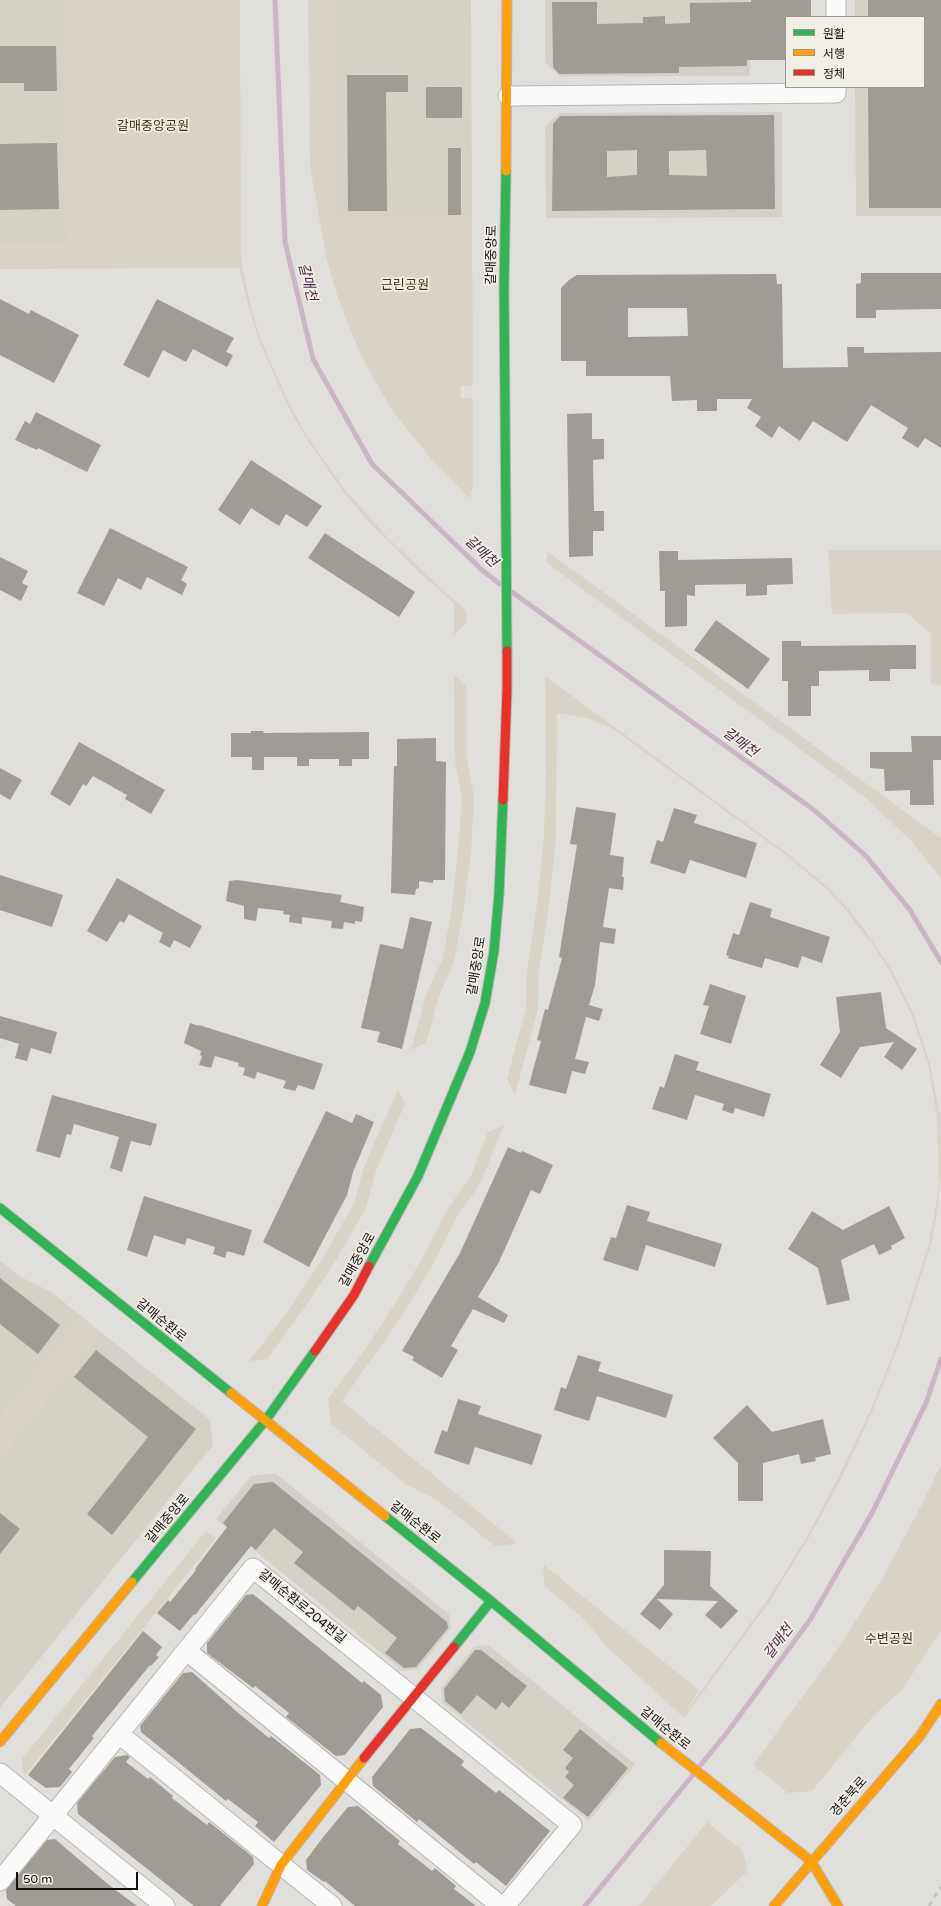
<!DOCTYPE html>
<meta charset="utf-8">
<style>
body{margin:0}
#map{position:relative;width:941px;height:1906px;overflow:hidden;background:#e1dfdb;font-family:"Varela Round","Noto Sans KR",sans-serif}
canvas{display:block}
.legend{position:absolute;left:785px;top:16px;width:140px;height:72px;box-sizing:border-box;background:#f1eee6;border:1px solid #989690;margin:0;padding:5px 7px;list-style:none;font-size:12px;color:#12110f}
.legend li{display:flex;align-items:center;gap:8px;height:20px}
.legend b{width:20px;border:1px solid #989690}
.scale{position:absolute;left:16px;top:1872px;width:122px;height:18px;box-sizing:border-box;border:2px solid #12110f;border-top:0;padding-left:5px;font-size:12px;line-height:14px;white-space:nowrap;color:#12110f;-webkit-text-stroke:3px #f1eee6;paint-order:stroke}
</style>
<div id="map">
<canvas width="941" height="1906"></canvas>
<ul class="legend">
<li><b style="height:5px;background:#30b455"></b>원활</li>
<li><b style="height:5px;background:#ff9f0a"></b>서행</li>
<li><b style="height:5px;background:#e5322d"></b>정체</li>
</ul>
<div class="scale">50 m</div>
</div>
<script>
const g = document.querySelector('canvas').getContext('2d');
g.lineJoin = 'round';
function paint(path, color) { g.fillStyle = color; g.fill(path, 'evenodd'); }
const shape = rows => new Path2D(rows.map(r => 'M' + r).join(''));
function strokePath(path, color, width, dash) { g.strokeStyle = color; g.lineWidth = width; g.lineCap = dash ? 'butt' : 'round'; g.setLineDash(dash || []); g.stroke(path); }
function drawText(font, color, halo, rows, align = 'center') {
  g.font = font + ' "Varela Round","Noto Sans KR",sans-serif'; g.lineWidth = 3.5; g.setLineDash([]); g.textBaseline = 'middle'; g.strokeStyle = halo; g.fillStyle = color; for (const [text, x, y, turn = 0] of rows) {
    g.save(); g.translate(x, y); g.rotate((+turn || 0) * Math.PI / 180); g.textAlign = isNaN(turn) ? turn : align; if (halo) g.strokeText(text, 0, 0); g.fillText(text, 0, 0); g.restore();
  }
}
paint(shape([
 [0,0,66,0,67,244,0,244],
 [335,0,471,0,472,218,336,219],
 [545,0,749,0,750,76,559,76,545,62],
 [855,0,941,0,941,216,856,216,855,87,924,87,924,17,855,17],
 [782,112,782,217,546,218,545,127,559,113],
 [0,1260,19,1276,53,1293,82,1317,0,1418],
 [101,1332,210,1420,213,1445,0,1708,0,1457],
 [275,1473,449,1614,451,1628,418,1669,403,1671,216,1519,251,1476],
 [488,1645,635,1764,589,1821,442,1702,441,1688,474,1647]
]), '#d5d1c7');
paint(shape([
 [66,0,240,0,241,261,252,311,262,343,289,403,305,433,343,487,387,537,445,592,466,610,467,622,454,635,454,603,422,575,367,520,345,494,306,438,289,408,261,345,250,312,239,268,0,269,0,244,67,244],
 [308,0,335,0,336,218,472,218,473,386,461,386,461,398,473,398,473,483,470,499,431,459,392,410,361,356,338,298,326,257,310,165],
 [828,550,941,550,941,686,931,684,931,633,906,613,832,614],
 [547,551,941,838,941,878,912,842,866,798,547,563],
 [454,675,467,687,467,760,474,797,471,852,464,907,454,961,439,996,426,1043,411,1050,427,992,443,958,452,905,458,851,462,798,455,761],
 [545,676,788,854,828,887,846,906,862,926,891,969,914,1015,930,1064,940,1115,941,1177,936,1219,931,1244,900,1342,873,1410,842,1477,807,1541,768,1604,684,1718,607,1647,583,1618,545,1587,543,1567,544,1565,699,1690,687,1710,766,1602,805,1540,839,1476,871,1409,898,1341,929,1243,938,1193,939,1167,937,1116,928,1065,912,1016,889,970,875,948,844,908,826,889,787,856,613,729,590,719,565,714,557,714,556,839,549,905,539,971,538,1009,515,1095,507,1079,526,1008,527,970,537,904,544,838,546,772],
 [398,1089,405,1104,376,1171,366,1208,336,1260,303,1310,267,1359,249,1361,288,1311,323,1258,354,1203,364,1167],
 [504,1125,480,1184,458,1215,431,1268,400,1319,342,1401,516,1542,514,1544,495,1546,437,1500,404,1483,331,1424,328,1399,362,1354,393,1307,422,1259,448,1208,470,1178,488,1132],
 [82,1317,101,1332,0,1457,0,1418],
 [941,1465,941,1631,902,1690,874,1715,812,1791,788,1793,753,1765,841,1644,883,1577,920,1508],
 [206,1531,216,1538,25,1775,23,1773,22,1759],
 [707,1822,742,1850,748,1871,711,1906,639,1906]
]), '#d8d3c6');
strokePath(shape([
 [275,0,285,242,313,359,372,464,482,570,500,584],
 [512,592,814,810,866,856,910,910,941,962],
 [699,1767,726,1734,810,1620,872,1513,926,1403,941,1359],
 [585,1906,693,1775]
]), '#cab6c7', 5);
paint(shape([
 [751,0,811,0,811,17,786,17,786,60,747,60,747,66,679,67,679,73,559,74,553,67,552,2,597,2,597,24,643,23,643,17,665,16,665,24,690,23,690,3,751,2],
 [868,0,941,0,941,208,869,208,868,87,924,87,924,17,868,17],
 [0,46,56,46,57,91,24,91,24,83,0,83],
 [347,75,408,75,408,92,386,92,387,211,348,211],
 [426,87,462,87,462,118,426,118],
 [774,115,775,209,552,211,553,124,560,116],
 [637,150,637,175,607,177,607,151],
 [706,150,707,176,669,175,669,151],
 [57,143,59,209,0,210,0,144],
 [448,148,461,148,461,215,448,215],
 [861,273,941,273,941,309,876,310,876,318,856,318,856,284,861,283],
 [776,274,777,284,782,284,783,368,848,367,847,347,864,347,864,353,941,352,941,448,925,438,918,448,902,438,908,428,871,405,847,442,813,421,800,441,779,426,772,438,755,426,761,417,747,408,752,399,717,399,717,411,697,411,697,400,672,401,670,376,586,376,586,361,561,361,561,288,569,280,577,275],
 [628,308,687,308,688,336,628,337],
 [0,299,29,314,31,310,79,335,54,383,0,355],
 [157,299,234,338,226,352,233,355,227,367,193,349,186,362,163,350,149,378,123,365],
 [36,412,101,445,87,472,38,448,37,450,15,440,25,421,30,424],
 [592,413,592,439,604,439,604,459,593,460,594,511,604,511,604,531,593,531,593,556,569,557,567,414],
 [251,460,322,506,307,527,286,514,279,526,251,508,240,525,218,510],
 [110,528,188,567,181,580,187,584,182,595,147,577,141,590,118,578,104,606,77,593],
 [325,533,415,592,399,617,308,558],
 [659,551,678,551,678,560,792,558,793,584,767,585,767,595,746,596,746,584,695,585,695,596,687,595,687,626,665,627,665,591,660,591],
 [0,557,28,571,22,583,28,586,21,601,0,590],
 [716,620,770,659,748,689,694,650],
 [782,641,801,641,801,646,916,645,916,669,890,669,890,681,869,681,869,670,819,671,819,686,811,686,811,716,788,716,788,681,782,681],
 [251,731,263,731,264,733,369,732,369,759,352,759,352,766,339,766,339,759,309,759,309,766,297,766,297,757,264,757,264,770,252,770,252,757,231,757,231,733,251,733],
 [911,736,941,736,941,760,933,760,934,805,910,805,910,790,885,791,884,769,870,768,870,752,912,752],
 [436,738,436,761,446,762,445,880,433,880,433,883,419,881,419,888,416,889,415,895,391,893,394,766,397,766,397,739],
 [79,742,165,790,151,814,125,799,127,795,93,776,86,786,83,784,70,806,50,794],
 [0,768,22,780,10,800,0,794],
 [576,807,616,813,610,855,624,857,622,877,624,877,623,890,609,888,603,927,616,929,614,944,600,942,595,985,589,1005,603,1009,599,1021,586,1017,575,1059,589,1062,585,1074,572,1071,566,1094,529,1085,541,1041,537,1040,545,1009,548,1010,562,958,559,957,577,845,570,844],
 [674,808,697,815,694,823,757,843,746,878,690,860,685,874,650,863,657,840,663,842],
 [0,875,63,895,52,927,0,910],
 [117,878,202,926,190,948,174,940,170,948,159,942,163,933,129,914,124,923,120,921,107,942,87,931],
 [237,880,342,895,340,902,364,907,362,922,355,921,355,924,344,922,343,929,331,928,332,921,302,917,302,924,289,922,290,915,283,914,284,911,258,908,256,921,244,919,244,906,226,901,229,881],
 [750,902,772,909,770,917,830,937,822,963,802,956,798,968,765,958,762,968,728,958,729,956,726,955,733,933,739,935],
 [410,917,432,922,402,1049,377,1042,380,1032,361,1028,380,944,403,949],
 [710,984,746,996,731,1044,700,1034,709,1006,703,1005],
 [881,992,886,1028,917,1049,902,1070,884,1057,894,1042,860,1047,841,1078,820,1065,840,1032,836,997],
 [0,1016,57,1032,51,1054,31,1048,27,1061,15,1058,19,1044,0,1038],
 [190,1023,199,1026,199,1025,323,1064,314,1090,298,1085,295,1091,283,1088,286,1081,257,1072,255,1079,243,1075,245,1068,238,1066,239,1063,215,1056,211,1068,199,1065,202,1056,200,1055,201,1051,184,1043],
 [675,1054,699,1062,696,1070,771,1094,764,1117,735,1108,733,1114,722,1110,724,1104,695,1095,687,1120,652,1109,660,1086,664,1088],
 [52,1095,157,1124,151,1146,131,1141,122,1172,110,1168,119,1137,74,1124,71,1135,67,1134,60,1158,36,1151],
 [326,1111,352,1123,356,1114,374,1122,353,1172,347,1195,309,1267,263,1242],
 [508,1147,521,1153,522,1151,553,1165,540,1194,531,1190,499,1262,478,1297,508,1315,504,1323,473,1309,451,1346,458,1350,442,1378,412,1360,414,1357,402,1351,460,1253],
 [144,1196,252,1230,244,1256,227,1251,225,1258,213,1254,215,1247,187,1238,185,1245,154,1235,147,1257,127,1250],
 [627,1205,650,1212,647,1221,722,1244,715,1267,646,1245,638,1271,603,1260,611,1237,616,1238],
 [889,1206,905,1238,891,1246,892,1249,879,1255,874,1244,841,1260,850,1300,827,1305,818,1268,788,1249,812,1211,843,1230],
 [0,1278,60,1325,38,1354,0,1324],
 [96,1350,196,1429,112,1535,87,1514,148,1437,74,1377],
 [578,1355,601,1362,598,1371,673,1395,666,1418,597,1396,589,1421,554,1410,561,1387,566,1389],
 [458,1399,481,1406,478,1414,542,1435,532,1465,475,1447,469,1465,434,1453,442,1430,447,1432],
 [747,1405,772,1432,823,1419,831,1454,815,1458,816,1461,801,1464,799,1454,763,1463,763,1501,738,1501,738,1463,713,1438],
 [273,1482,447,1622,448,1628,416,1667,404,1668,385,1653,397,1638,358,1606,354,1611,294,1563,303,1552,274,1528,256,1550,251,1546,195,1615,194,1614,180,1631,157,1613,168,1600,170,1602,196,1570,195,1569,227,1527,223,1523,254,1484],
 [0,1513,20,1529,0,1554],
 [664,1550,711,1551,710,1586,738,1611,721,1629,705,1615,718,1601,657,1599,673,1614,660,1630,640,1614,664,1585],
 [253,1594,362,1683,364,1681,381,1695,383,1707,345,1755,336,1756,286,1717,289,1713,255,1686,253,1688,207,1653,207,1643,246,1595],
 [143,1631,162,1647,156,1655,159,1657,151,1666,150,1665,92,1736,94,1738,69,1769,72,1772,60,1787,46,1788,28,1775],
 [475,1650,481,1650,527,1686,509,1708,502,1702,496,1710,477,1695,461,1714,445,1701,444,1689],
 [192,1672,236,1711,269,1738,271,1736,320,1775,321,1785,274,1842,255,1826,258,1822,228,1799,226,1801,141,1732,140,1726,183,1673],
 [421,1728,464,1761,461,1765,496,1793,499,1790,550,1831,506,1886,476,1862,474,1864,419,1819,417,1822,373,1786,372,1777,410,1729],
 [580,1729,628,1768,588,1817,563,1798,574,1785,565,1777,569,1772,565,1768,573,1758,563,1750],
 [127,1755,130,1757,126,1762,148,1779,150,1777,173,1796,172,1798,207,1825,209,1822,253,1857,254,1864,220,1906,194,1906,78,1814,77,1803,95,1781,115,1757],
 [358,1806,400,1841,398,1844,432,1871,435,1868,456,1886,454,1889,476,1906,355,1906,325,1881,324,1882,307,1870,306,1860,324,1836,348,1807],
 [55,1839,109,1885,137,1906,16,1906,7,1899,6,1890,47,1840]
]), '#a09c95');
const street = shape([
 [836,0,836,17],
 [508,96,836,93,836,87],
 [187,1651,501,1906],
 [119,1734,332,1906],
 [0,1773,165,1906],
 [0,1881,253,1568,572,1825,505,1906]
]);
const fast = shape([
 [506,171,504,288,507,651],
 [0,1208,231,1393],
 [369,1266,418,1176,470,1052,485,1003,494,951,499,894,503,800],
 [385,1516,491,1601,661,1743],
 [132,1582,265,1421,315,1351],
 [454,1647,491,1601]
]);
const slow = shape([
 [506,171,507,0],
 [231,1393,385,1516],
 [0,1742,132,1582],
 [661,1743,811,1861,838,1906],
 [262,1906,281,1865,364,1758],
 [774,1906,920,1736,941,1704]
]);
const jam = shape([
 [503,800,507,690,507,651],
 [315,1351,354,1295,369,1266],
 [364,1758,454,1647]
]);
strokePath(street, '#b8b6b3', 21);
strokePath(fast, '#b8b6b3', 11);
strokePath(slow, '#b8b6b3', 11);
strokePath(jam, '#b8b6b3', 11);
strokePath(street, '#fafafa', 19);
strokePath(fast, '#30b455', 9);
strokePath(slow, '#ff9f0a', 9);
strokePath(jam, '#e5322d', 9);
strokePath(shape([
 [929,1906,941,1887]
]), '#c3c3c2', 3, [5, 5]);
drawText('13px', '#433408', '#f1eee6', [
 ["갈매중앙공원",153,127],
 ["근린공원",405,286],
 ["수변공원",889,1640]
]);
drawText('13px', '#12110f', '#f1eee6', [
 ["갈매중앙로",492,255,-89],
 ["갈매중앙로",477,966,-81],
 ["갈매중앙로",358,1260,-61],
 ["갈매순환로",161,1321,39],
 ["갈매중앙로",168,1519,-50],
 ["갈매순환로",415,1523,38],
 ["갈매순환로204번길",302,1607,39],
 ["갈매순환로",665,1729,39],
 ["경춘북로",849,1797,-49]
]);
drawText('italic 14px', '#4c274b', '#f1eee6', [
 ["갈매천",307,282,76],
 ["갈매천",481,552,42],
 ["갈매천",740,743,36],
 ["갈매천",779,1642,-54]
]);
</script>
